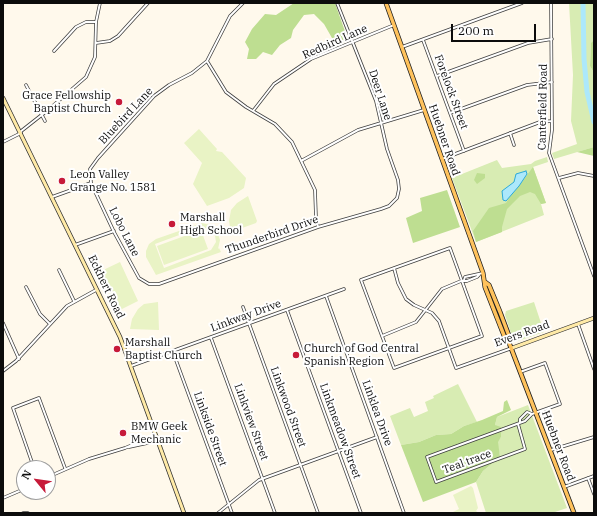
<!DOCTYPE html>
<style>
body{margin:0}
#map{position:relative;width:597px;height:516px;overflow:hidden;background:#fff9ec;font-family:"IBM Plex Serif",serif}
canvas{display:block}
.frame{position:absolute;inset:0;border:4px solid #0c0c0c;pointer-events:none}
.north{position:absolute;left:16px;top:460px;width:40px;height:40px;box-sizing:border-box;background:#fff;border:1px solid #9e9e9e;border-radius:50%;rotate:299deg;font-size:11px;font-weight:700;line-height:16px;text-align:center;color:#0c0c0c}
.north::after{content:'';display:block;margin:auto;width:14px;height:18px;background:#c71a39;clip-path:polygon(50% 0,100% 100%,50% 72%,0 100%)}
.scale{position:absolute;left:451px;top:24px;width:85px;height:18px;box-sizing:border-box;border:2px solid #0c0c0c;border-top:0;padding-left:5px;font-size:12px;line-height:14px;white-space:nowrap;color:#0c0c0c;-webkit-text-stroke:3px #fff;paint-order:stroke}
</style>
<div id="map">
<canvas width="597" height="516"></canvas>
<div class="frame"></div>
<div class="north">N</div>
<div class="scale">200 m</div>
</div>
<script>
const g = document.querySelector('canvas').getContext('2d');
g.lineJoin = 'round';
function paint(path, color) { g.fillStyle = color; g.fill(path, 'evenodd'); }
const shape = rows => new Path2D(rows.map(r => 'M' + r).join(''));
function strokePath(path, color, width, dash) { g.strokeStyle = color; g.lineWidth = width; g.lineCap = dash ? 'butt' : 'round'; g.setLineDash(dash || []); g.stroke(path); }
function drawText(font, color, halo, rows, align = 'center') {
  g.font = font + ' "IBM Plex Serif",serif'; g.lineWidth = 4; g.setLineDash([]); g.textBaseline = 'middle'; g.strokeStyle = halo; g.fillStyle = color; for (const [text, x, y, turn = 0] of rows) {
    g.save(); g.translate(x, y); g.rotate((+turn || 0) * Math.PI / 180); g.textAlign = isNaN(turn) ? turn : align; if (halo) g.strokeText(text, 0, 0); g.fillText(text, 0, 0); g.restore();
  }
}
paint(shape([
 [569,3,594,3,594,40,591,44,590,66,594,73,594,147,554,159,552,153,577,144,571,121,573,75],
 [547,157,548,162,533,167,546,203,541,204,544,215,476,242,452,178,497,160,502,168,531,164,535,161],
 [534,302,544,332,518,341,513,339,505,315,506,311],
 [458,384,477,422,464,426,451,434,436,435,419,442,401,445,390,416,410,408,414,417,428,411,425,402,434,398,433,396],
 [528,405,567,508,552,513,486,513,476,482,483,471,500,457,497,442,501,437,495,425,497,417]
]), '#d8ecb3');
paint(shape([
 [294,3,335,3,347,37,345,42,336,45,324,24,314,14,304,15,293,30,291,38,280,45,272,55,263,52,256,59,247,59,249,49,245,42,252,29,265,14,276,15],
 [594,40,594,73,590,66,591,43],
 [594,147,594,156,577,152],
 [533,167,546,203,541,204,535,194,530,192,520,196,507,209,502,227,502,232,476,242,473,231,489,208,506,203,514,190,519,186],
 [477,173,485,174,485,178,477,184,474,180],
 [447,190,460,227,413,243,406,218,422,211,420,198],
 [507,400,511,410,497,417,495,425,501,427,501,437,498,442,500,457,483,471,476,482,423,502,401,445,419,442,436,435,451,434,464,426,482,420,503,411,504,402]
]), '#bede91');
paint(shape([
 [199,129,217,149,216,151,222,152,246,178,244,188,229,198,207,206,193,184,202,163,184,143],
 [248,196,257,221,256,223,231,232,229,221,231,210,237,203],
 [202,223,210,225,217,231,220,240,218,249,219,248,221,252,156,275,146,257,146,251,149,244,156,239],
 [201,227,211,230,215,236,216,242,211,250,164,268,155,244],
 [201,230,208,249,164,265,157,246],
 [120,262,138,301,118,311,99,272],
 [158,302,159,330,130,329,132,319,138,309,144,304],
 [471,486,473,488,478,508,476,511,479,513,451,513,459,509,453,495]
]), '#e9f3c5');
const water = shape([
 [526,171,527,174,519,186,506,201,503,200,502,191,514,182,516,174,526,171]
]);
paint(water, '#ace8fb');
strokePath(water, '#2daad8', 1);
strokePath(shape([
 [583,3,584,59,587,92,594,122]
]), '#ace8fb', 5);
const street = shape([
 [243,3,230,16,207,61,192,73,169,85,154,96,98,158,90,169,91,183,114,232,139,278,149,284,159,284,318,227,381,209,389,206,397,198,399,189,398,180,387,149,376,101,337,3],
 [551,3,552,130,549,153,594,276],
 [423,40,464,151],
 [96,43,110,41,118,36,148,3],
 [402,47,522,3],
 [54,51,76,27,86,22,96,22],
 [207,61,226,92,246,107,275,124,292,142,315,190,316,218,318,227],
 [437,76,528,43,552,39],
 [26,85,45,121],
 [253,111,274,84,311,59,394,25],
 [450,113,527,85,552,82],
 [20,132,48,110,86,77,95,57,96,22,100,3],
 [510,133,514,145],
 [3,142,21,133],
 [442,159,540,122,552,121],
 [301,161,358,130,424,110],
 [559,178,578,173,594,176],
 [52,197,91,183],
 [75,245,114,231],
 [450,248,482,336,394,368,361,280,450,248],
 [394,268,398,283,406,299,414,305,432,313,439,321,456,368,512,348],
 [59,270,74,301],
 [464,280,465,277,483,273],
 [26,287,40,314,50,324],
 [326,296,404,513],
 [243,307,318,513],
 [287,310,361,513],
 [3,323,19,359],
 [578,324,594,369],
 [382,336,416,322,442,289,461,281,467,281,477,277,479,275],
 [211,338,275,513],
 [173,352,232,513],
 [131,366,344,289],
 [3,371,16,361,67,306,96,290],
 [520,422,520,419,527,412,532,414],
 [518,424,525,449,436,482,427,457,525,421,532,414,560,404,545,363,520,372],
 [129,447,152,442,156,438],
 [551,450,594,437],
 [34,468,13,408,39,398,65,468],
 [48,477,89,459,125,448,144,440,156,437],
 [588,478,594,494],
 [564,487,594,476],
 [3,498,24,489],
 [23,513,28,513],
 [218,513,259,480,377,437]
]);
const secondary = shape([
 [3,98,120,337,184,513],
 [512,348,594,318]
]);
const primary = shape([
 [386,3,483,273,485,287,505,338,508,340],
 [485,282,489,285,500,312,509,336,508,340,574,513]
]);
strokePath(street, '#3f3f3f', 3.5);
strokePath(secondary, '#2e2e2e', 4.5);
strokePath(primary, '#1d1d1d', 5);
strokePath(street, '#fff', 2);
strokePath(secondary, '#ffeaa7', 3);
strokePath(primary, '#ffc25c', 3.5);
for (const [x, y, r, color] of [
 [119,102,4,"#c71a39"],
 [62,181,4,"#c71a39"],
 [172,224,4,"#c71a39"],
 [117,349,4,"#c71a39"],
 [296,355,4,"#c71a39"],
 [123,433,4,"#c71a39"]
]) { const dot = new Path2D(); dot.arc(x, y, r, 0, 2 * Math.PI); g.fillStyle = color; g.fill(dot); strokePath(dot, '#fff', 1.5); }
drawText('11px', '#0c0c0c', '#fff', [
 ["Redbird Lane",335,42,-24],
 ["Forelock Street",451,92,70],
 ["Deer Lane",380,95,72],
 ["Canterfield Road",543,107,-89],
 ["Bluebird Lane",126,116,-47],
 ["Huebner Road",444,140,71],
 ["Lobo Lane",124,232,63],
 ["Thunderbird Drive",272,235,-19],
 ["Eckhert Road",106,287,64],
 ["Linkway Drive",246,316,-20],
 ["Evers Road",522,334,-20],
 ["Linkwood Street",288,407,70],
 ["Linklea Drive",377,413,70],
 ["Linkview Street",251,422,70],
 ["Linkside Street",210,429,70],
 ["Linkmeadow Street",340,431,70],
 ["Huebner Road",558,446,69],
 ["Teal trace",467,462,-20]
]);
drawText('11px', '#0c0c0c', '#fff', [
 ["Grace Fellowship",111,96,"right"],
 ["Baptist Church",111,109,"right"],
 ["Leon Valley",70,175],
 ["Grange No. 1581",70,188],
 ["Marshall",180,218],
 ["High School",180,231],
 ["Marshall",125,343],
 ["Baptist Church",125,356],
 ["Church of God Central",304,349],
 ["Spanish Region",304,362],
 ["BMW Geek",131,427],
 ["Mechanic",131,440]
], 'left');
</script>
